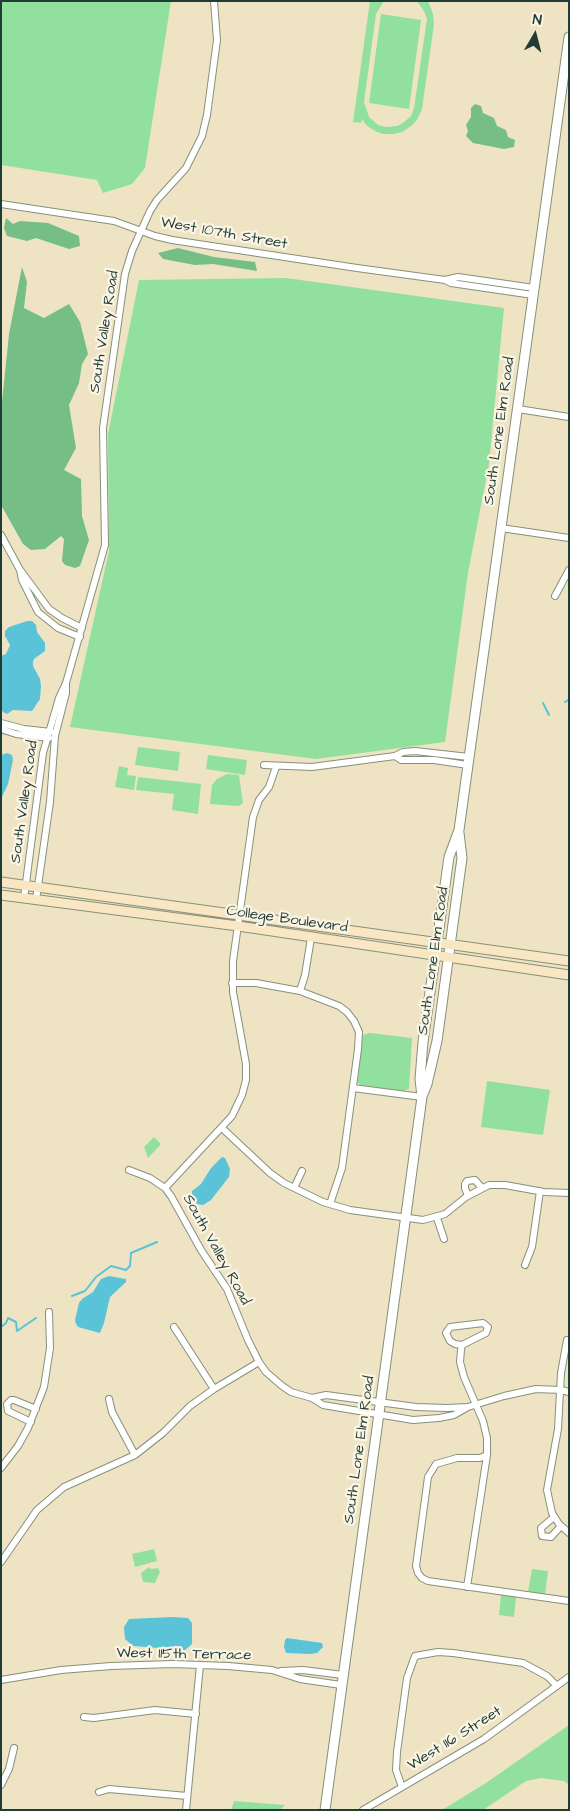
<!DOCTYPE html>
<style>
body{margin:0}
#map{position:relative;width:570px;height:1811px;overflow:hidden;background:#eee4c4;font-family:"Architects Daughter",sans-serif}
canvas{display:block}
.frame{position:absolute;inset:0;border:2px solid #1f3d34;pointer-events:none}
.north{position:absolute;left:510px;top:10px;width:50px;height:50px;-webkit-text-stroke:4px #fcf5e5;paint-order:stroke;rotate:8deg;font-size:14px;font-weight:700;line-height:20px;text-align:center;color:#1f3d34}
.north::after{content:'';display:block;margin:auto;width:18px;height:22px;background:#1f3d34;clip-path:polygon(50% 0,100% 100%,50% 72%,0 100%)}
</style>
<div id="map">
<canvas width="570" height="1811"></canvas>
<div class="frame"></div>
<div class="north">N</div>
</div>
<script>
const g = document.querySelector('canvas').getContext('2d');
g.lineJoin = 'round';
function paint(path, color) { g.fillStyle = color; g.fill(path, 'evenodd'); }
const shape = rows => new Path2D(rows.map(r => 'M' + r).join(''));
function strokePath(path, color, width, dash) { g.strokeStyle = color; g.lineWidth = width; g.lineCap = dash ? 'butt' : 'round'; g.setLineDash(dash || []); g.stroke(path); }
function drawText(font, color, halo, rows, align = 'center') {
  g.font = font + ' "Architects Daughter",sans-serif'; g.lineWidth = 4.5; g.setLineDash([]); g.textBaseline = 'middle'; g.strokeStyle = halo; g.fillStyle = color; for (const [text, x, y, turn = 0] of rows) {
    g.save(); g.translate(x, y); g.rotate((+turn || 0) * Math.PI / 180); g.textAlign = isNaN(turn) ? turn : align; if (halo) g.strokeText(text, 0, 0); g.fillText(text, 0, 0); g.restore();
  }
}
paint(shape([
 [1,1,171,1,145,168,132,184,103,193,97,180,1,165],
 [370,1,384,1,376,14,364,102,369,117,378,125,386,127,397,126,403,123,411,116,414,108,427,19,424,11,417,1,428,1,433,14,434,24,422,109,417,120,411,126,402,132,394,134,383,134,375,131,366,125,362,119,361,123,353,122],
 [381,14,421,20,409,109,369,103],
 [286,278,504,308,489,464,468,573,445,742,316,759,70,727,109,551,108,434,139,280],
 [138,747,180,752,178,771,135,765],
 [208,755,247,760,245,775,206,769],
 [119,766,128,768,127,775,136,776,134,790,115,787],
 [227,774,239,775,243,803,239,806,210,804,212,785,217,779],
 [138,777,201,784,198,814,172,810,174,794,136,790],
 [370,1033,412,1038,409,1089,404,1091,360,1085,357,1081,363,1035],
 [487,1081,550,1090,543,1135,481,1127],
 [154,1137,161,1144,148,1158,144,1147],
 [154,1549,157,1561,135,1567,132,1554],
 [149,1567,151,1569,158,1568,160,1572,155,1583,143,1582,141,1573],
 [532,1569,548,1571,545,1594,528,1592],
 [501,1595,516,1597,514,1617,499,1615],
 [569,1725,569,1785,564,1781,541,1778,526,1781,483,1810,442,1810,486,1783],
 [234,1801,285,1805,280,1810,231,1810]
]), '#92e09e');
paint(shape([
 [475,104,481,106,483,113,494,118,497,126,506,130,508,137,515,140,514,147,504,149,473,143,466,136,468,131,466,125,471,117,471,108],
 [6,218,13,224,20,221,48,223,79,236,80,246,69,249,36,238,27,241,7,236,4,228],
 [178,248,214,257,255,262,257,271,213,264,195,265,163,259,158,253],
 [22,267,27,282,24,308,44,318,69,304,80,322,88,354,82,364,79,383,69,405,76,448,64,470,81,479,82,516,89,540,80,566,75,568,65,565,62,561,64,539,61,536,45,549,31,550,23,544,1,505,1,412,9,334]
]), '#75be85');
paint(shape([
 [27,621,32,621,36,625,37,632,45,643,45,651,34,659,33,662,33,666,40,679,41,686,40,699,32,711,13,710,7,714,3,712,1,708,1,656,6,654,10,645,5,636,5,631,9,627],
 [7,753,12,755,13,760,8,784,1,799,1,755],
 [222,1157,225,1158,230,1169,229,1177,211,1200,203,1205,197,1204,192,1198,192,1191,201,1184,211,1168],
 [109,1276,126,1279,126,1282,110,1297,104,1323,100,1333,78,1327,76,1324,75,1320,79,1303,82,1299,93,1292,101,1279],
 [173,1617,188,1618,192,1623,192,1644,185,1650,133,1646,125,1639,124,1627,129,1619],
 [287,1638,322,1643,323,1647,317,1653,310,1654,286,1653,284,1647,285,1640]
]), '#5bc3d8');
strokePath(shape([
 [565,702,568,700],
 [543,703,549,715],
 [72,1296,85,1291,96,1277,111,1266,126,1270,130,1266,131,1253,157,1242],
 [1,1327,6,1323,8,1318,16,1322,17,1331,36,1318]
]), '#5bc3d8', 2);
const minor = shape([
 [1,204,114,221,155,236,172,240,357,268,445,280,458,277,534,288],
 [445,280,451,283,533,295],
 [518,409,569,417],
 [501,528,569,538],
 [1,535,20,570,22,580,38,612,58,628,80,637],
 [21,571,49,609,62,618,82,628],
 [555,596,569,570],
 [1,723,24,729,51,732],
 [1,729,16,734,49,738],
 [395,756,401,760,434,760,468,765],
 [264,765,312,767,395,756,403,752,415,751,469,757],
 [24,898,43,753,59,698,66,683,105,545,103,428,125,274,132,251,150,211,157,200,186,168,202,136,207,115,217,40,214,1],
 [36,900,50,802,55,736,66,693,66,684],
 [232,983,256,983,300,991,339,1006,347,1012,354,1021,359,1032,358,1049,342,1168,330,1204],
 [300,991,305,975,311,938],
 [353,1088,422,1097],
 [222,1128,270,1173,284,1183,323,1202,350,1210,423,1220,445,1214,466,1197,489,1185,505,1185,544,1192,569,1193],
 [129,1170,150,1178,165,1188,171,1196,201,1250,227,1289,248,1340,259,1362,266,1372,281,1385,291,1392,312,1398],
 [165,1188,232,1116,242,1095,246,1080,246,1064,233,992,233,961,253,817,259,800,269,787,276,767],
 [294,1188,302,1171],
 [468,1196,465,1188,465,1184,467,1181,475,1180,482,1188],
 [437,1218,444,1239],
 [525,1265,532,1247,540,1191],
 [174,1327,214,1389],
 [567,1340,561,1373,558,1429,547,1490,552,1513,559,1524,569,1533],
 [462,1345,455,1344,450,1341,446,1333,450,1327,483,1323,488,1327,486,1333,462,1345,461,1350,460,1362,464,1377,483,1421,487,1438,487,1455,467,1587],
 [109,1399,112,1412,135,1455],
 [468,1407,454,1415,439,1418,413,1420,323,1405,312,1398,326,1395,416,1407,447,1408,468,1407,504,1396,536,1389,561,1390,569,1392],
 [31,1422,8,1411,7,1404,11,1400,14,1400,36,1409],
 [487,1455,480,1458,457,1458,436,1464,428,1477,416,1566,418,1573,422,1578,428,1581,569,1601],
 [1,1468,18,1446,28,1428,44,1387,50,1348,49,1312],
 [554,1517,541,1528,542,1536,551,1537,561,1526],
 [1,1562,37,1510,64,1487,135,1455,163,1433,190,1406,214,1389,259,1362],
 [281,1671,303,1670,343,1675],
 [1,1680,61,1670,111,1666,173,1664,228,1666,272,1670,300,1679,341,1685],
 [84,1717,94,1718,155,1710,196,1714],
 [1,1785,9,1769,14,1748],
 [402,1787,396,1770,397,1752,407,1678,415,1656,438,1652,453,1653,523,1663,547,1676,557,1686],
 [99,1792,109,1789,187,1796],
 [186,1810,200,1665],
 [363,1810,484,1739,569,1677]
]);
const tertiary = shape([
 [423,1094,427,1084,437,1041,462,858,459,833],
 [325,1810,422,1097,420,1079,423,1042,449,857,459,830,569,37]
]);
const secondary = shape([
 [1,882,569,961],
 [1,895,238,926,569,975]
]);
strokePath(minor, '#86907c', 8);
strokePath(tertiary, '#86907c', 11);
strokePath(secondary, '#86907c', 11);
strokePath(minor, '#fff', 6);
strokePath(tertiary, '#fff', 9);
strokePath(secondary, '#f9e7c3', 9);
drawText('15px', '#1f3d34', '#fcf5e5', [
 ["West 107th Street",224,234,10],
 ["South Valley Road",105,332,-81],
 ["South Lone Elm Road",500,431,-82],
 ["South Valley Road",25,802,-82],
 ["College Boulevard",287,920,8],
 ["South Lone Elm Road",434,961,-82],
 ["South Valley Road",216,1250,61],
 ["South Lone Elm Road",360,1450,-82],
 ["West 115th Terrace",184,1655,1],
 ["West 116 Street",455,1739,-32]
]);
</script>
